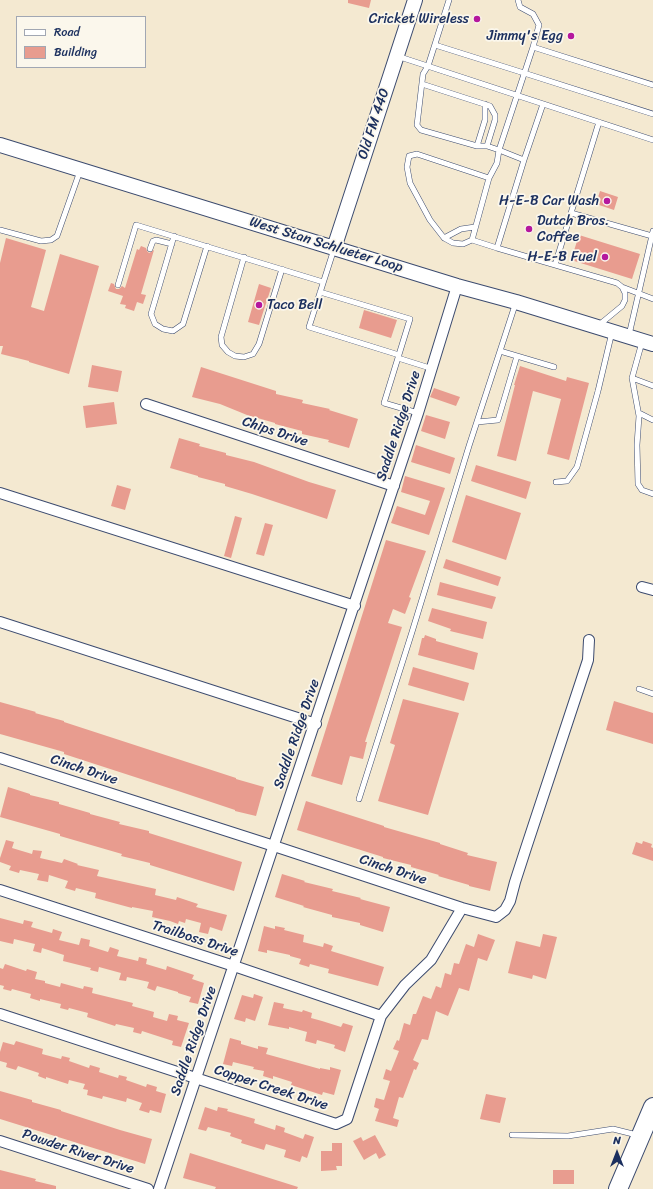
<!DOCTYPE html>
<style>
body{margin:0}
#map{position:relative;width:653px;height:1189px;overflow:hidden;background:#f4e9d1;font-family:Sriracha,sans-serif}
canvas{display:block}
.legend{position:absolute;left:16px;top:16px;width:130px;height:52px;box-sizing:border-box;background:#fbf7ec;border:1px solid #a1a7b3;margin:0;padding:5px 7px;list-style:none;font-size:12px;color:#1b2f5e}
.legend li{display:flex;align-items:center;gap:8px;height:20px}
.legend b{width:20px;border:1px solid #a1a7b3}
.north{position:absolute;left:597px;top:1133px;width:40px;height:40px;-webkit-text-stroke:3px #fbf7ec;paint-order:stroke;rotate:0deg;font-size:11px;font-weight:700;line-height:16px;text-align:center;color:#1b2f5e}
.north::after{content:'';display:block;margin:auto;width:14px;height:18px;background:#1b2f5e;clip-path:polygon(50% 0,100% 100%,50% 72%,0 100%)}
</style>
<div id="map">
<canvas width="653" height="1189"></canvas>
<ul class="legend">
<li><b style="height:5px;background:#fff"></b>Road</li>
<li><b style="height:11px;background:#e89c8f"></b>Building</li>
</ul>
<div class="north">N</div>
</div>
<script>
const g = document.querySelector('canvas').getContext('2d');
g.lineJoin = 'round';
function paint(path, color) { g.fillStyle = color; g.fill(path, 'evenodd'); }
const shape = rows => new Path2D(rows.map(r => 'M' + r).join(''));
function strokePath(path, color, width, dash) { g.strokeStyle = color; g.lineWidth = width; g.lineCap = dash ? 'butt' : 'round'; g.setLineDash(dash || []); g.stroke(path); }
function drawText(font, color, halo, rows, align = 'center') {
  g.font = font + ' Sriracha,sans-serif'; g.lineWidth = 3.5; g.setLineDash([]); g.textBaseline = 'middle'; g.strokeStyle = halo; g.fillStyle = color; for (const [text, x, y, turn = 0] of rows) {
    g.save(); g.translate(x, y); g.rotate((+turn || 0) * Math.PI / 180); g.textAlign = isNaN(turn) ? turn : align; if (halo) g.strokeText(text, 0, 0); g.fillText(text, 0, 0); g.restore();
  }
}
paint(shape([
 [348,0,371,0,369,8,348,3],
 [600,191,618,197,614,210,596,204],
 [579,235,640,254,632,279,571,260],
 [6,238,46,250,31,307,44,311,60,254,99,266,69,374,29,362,29,361,1,354,3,346,0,346,0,263],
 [141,246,146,248,147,251,149,253,154,250,141,294,146,295,143,304,137,302,134,311,125,308,126,305,120,304,123,296,108,291,111,283,114,284,116,289,119,289,122,286,125,288,137,249,139,250],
 [259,284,271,288,259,325,248,322],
 [364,310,397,320,391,338,359,328],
 [92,365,122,371,118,392,88,387],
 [520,366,566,381,567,377,589,383,569,460,547,454,561,399,533,391,516,461,497,456,515,385,514,385],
 [201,367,276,391,276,394,303,400,302,403,330,409,329,410,358,419,349,448,328,442,329,440,302,434,302,431,275,424,275,423,247,415,220,404,192,397],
 [434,388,460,397,456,406,430,397],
 [114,402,117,424,86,428,83,406],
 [426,415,450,422,445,439,421,431],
 [179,438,200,444,199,446,226,453,226,455,254,462,309,482,336,490,327,519,252,494,225,486,225,484,198,477,198,476,170,468],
 [416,445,455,458,450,474,411,462],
 [476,465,531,482,526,499,471,481],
 [405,476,445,488,429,535,391,523,397,506,425,515,430,501,401,492],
 [117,485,131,489,125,510,111,506],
 [466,495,521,513,506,560,452,542],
 [235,516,242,518,231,558,224,556],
 [265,523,273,525,264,556,256,554],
 [386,540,426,551,409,597,411,598,405,614,393,609,388,623,402,627,365,742,367,742,363,759,350,756,342,785,311,776],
 [446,559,501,577,498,586,443,568],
 [440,582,496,597,492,609,437,595],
 [432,608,487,622,483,639,450,631,451,629,428,621],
 [425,635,436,639,436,641,478,653,474,670,418,655,422,638,424,638],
 [413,667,469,683,464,701,408,685],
 [403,699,459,713,428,815,378,801,395,745,390,743],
 [614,701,653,713,653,744,606,730],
 [0,702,36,712,35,713,64,721,64,722,236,778,236,779,264,787,256,816,235,811,235,810,178,791,64,754,64,752,0,734],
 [8,787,30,794,30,795,59,802,59,804,90,813,90,814,120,822,119,824,149,831,149,833,242,862,234,891,150,865,150,863,121,856,122,854,60,836,60,834,0,817],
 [306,801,384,826,384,827,440,843,440,844,468,853,467,855,497,862,490,891,469,886,469,885,438,876,439,875,411,867,411,865,383,858,383,857,297,830],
 [6,840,14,842,12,848,32,854,33,850,42,851,40,858,62,863,64,859,78,864,77,865,99,870,97,876,156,889,155,895,176,900,177,897,198,904,196,907,227,915,222,931,210,927,208,934,199,932,201,923,186,919,185,923,179,921,178,924,170,921,152,917,153,911,132,907,132,908,95,898,96,893,76,888,75,891,65,888,68,881,49,875,48,882,37,880,39,874,20,870,19,873,9,870,11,866,0,862,0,858],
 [643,841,652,844,651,847,653,848,653,861,632,854,636,842,642,844],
 [282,874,305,881,304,882,333,889,332,891,361,898,360,899,390,907,383,932,360,925,360,923,332,917,332,915,303,907,304,906,275,897],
 [0,918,23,924,24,920,33,922,31,927,52,933,53,929,62,932,59,940,79,945,81,938,90,940,89,946,108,952,110,947,119,950,117,956,138,961,139,957,147,959,146,964,166,970,167,966,194,975,192,979,204,983,198,1004,189,1002,191,997,178,993,178,992,157,986,155,991,147,988,149,982,127,977,126,981,119,980,121,973,99,967,98,972,90,970,91,968,63,961,64,955,42,948,41,953,33,951,35,944,14,939,13,944,0,941],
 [264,926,275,929,275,926,285,928,284,930,304,935,303,942,323,947,324,943,333,946,331,951,384,967,378,986,328,973,329,969,310,964,309,967,299,964,301,959,290,956,290,955,267,950,267,953,258,951],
 [478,934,495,940,487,961,478,958,469,991,459,988,448,1016,436,1011,428,1040,422,1039,413,1060,419,1063,416,1070,414,1069,403,1098,399,1097,393,1118,399,1120,397,1127,375,1121,379,1109,374,1107,376,1098,384,1100,390,1081,383,1079,386,1069,391,1071,399,1051,393,1049,397,1040,399,1041,404,1023,410,1025,413,1014,416,1014,423,996,431,999,436,986,441,988,445,973,451,975,454,963,459,964,466,944,474,947],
 [543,934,557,937,546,979,533,975,532,979,508,973,516,941,540,947],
 [5,964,26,971,27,969,37,972,35,979,45,981,45,983,60,987,61,983,83,989,84,986,93,988,92,993,133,1003,132,1006,154,1012,153,1017,167,1021,169,1014,178,1016,177,1020,189,1023,181,1047,172,1045,173,1041,142,1031,141,1034,133,1032,134,1028,116,1024,115,1026,87,1017,88,1013,69,1008,68,1010,60,1008,61,1004,40,999,40,1001,30,998,31,994,12,989,11,991,3,989,4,986,0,985,0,968,3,969],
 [254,994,263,997,255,1021,246,1018,245,1022,234,1019,242,995,253,998],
 [274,1002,284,1004,283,1008,302,1012,303,1010,312,1013,311,1018,322,1021,341,1027,343,1023,353,1026,345,1052,334,1048,335,1045,317,1040,316,1044,305,1041,307,1032,289,1027,289,1029,268,1025],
 [230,1038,241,1041,241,1044,258,1049,258,1046,268,1048,266,1054,320,1069,320,1068,330,1070,330,1067,341,1070,334,1095,323,1092,322,1095,291,1085,292,1082,273,1076,273,1079,263,1076,264,1071,253,1069,254,1067,233,1062,232,1066,223,1064],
 [16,1041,43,1049,42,1054,61,1059,62,1056,70,1058,69,1061,89,1068,90,1065,100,1068,99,1072,118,1078,119,1075,127,1077,126,1080,146,1087,147,1084,157,1087,156,1091,166,1094,161,1113,150,1110,149,1113,139,1110,142,1103,127,1098,126,1102,103,1096,102,1099,87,1095,88,1090,83,1089,85,1084,69,1080,68,1084,46,1077,46,1079,38,1076,39,1073,18,1066,16,1070,6,1067,7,1063,0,1061,0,1052,3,1042,14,1045],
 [0,1091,32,1100,32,1102,61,1110,61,1111,120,1130,152,1139,145,1164,0,1119],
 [486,1094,506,1098,500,1123,480,1119],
 [205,1107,217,1111,218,1107,228,1109,227,1111,255,1119,254,1123,275,1130,276,1125,285,1128,284,1132,303,1139,305,1134,314,1137,307,1158,302,1156,300,1162,284,1157,286,1150,266,1144,264,1150,241,1143,242,1140,230,1136,231,1133,208,1127,206,1131,198,1129],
 [375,1135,386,1155,379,1159,376,1153,364,1160,353,1141,361,1137,363,1141],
 [332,1143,342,1143,342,1166,336,1166,337,1170,321,1171,321,1151,332,1151],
 [190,1153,298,1187,297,1189,215,1189,216,1187,183,1178],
 [0,1170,36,1179,35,1181,56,1186,56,1189,0,1189],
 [553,1170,574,1170,574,1184,553,1184]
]), '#e89c8f');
const lane = shape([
 [449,0,428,66,423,74,417,125,421,130,477,146,487,146,499,150,497,163,489,178,472,240],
 [518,0,520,7,533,14,539,25,533,47,653,85],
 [435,45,524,73,653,114],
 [533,47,499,150,524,160,543,104],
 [397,56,653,140],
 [422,84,490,106,495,115,495,120,487,146],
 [477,146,485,120,485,104],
 [524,160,497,248,617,283,622,287,625,293,625,300,622,306,599,325],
 [489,178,417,154,409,156,407,167,410,183,430,220,444,238,453,243,463,244,472,240,497,248],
 [571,213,652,236],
 [0,230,41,241,51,240,57,236,80,171],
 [174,236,151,314,155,324,163,329,173,331,183,324,207,246],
 [444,238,461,229,475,227],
 [150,249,153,241,156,240,172,244],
 [334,249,309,327,399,355],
 [244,257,221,337,222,345,228,352,235,356,244,357,253,354,259,344,282,269],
 [555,265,599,122],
 [118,285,136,225,323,282],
 [622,287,653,299],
 [320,292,410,319,384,403,418,413],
 [629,335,653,231],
 [642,342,632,378,639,416,637,445,638,484,642,490,653,494],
 [500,351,554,367],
 [398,358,433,369],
 [632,378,653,386],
 [639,413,653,420],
 [477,422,498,420,517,356],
 [556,482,567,481,577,467,598,391,612,332],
 [639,689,653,694],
 [359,799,412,632,469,446,516,302],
 [512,1135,568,1136,613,1129,637,1135]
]);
const street = shape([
 [146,404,394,486],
 [0,493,355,606],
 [642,587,653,590],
 [0,622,316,724],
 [0,758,274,846,462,908,496,917,505,910,510,901,515,882,526,848,588,660,589,640],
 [0,890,234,966,381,1016],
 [0,1014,336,1124,347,1119,381,1016,405,985,431,960,462,908],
 [0,1141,148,1189],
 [159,1189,418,413,457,286]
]);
const secondary = shape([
 [0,145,457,286,516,302,653,344],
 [334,248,415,0]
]);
const highway = shape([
 [618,1189,653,1107]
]);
strokePath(lane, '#3c4b6f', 6);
strokePath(street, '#3c4b6f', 12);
strokePath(secondary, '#3c4b6f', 16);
strokePath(highway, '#3c4b6f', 20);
strokePath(lane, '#fff', 5);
strokePath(street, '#fff', 10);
strokePath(secondary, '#fff', 14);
strokePath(highway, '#fff', 18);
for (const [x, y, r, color] of [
 [477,19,4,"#b5179e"],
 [571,36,4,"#b5179e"],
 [607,201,4,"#b5179e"],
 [529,229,4,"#b5179e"],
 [605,257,4,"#b5179e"],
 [259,305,4,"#b5179e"]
]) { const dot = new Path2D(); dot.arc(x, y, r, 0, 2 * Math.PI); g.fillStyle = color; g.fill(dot); strokePath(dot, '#fbf7ec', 1.5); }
drawText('14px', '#1b2f5e', '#fbf7ec', [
 ["Cricket Wireless",469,19],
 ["Jimmy's Egg",563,36],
 ["H-E-B Car Wash",599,201],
 ["Dutch Bros.",537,221,"left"],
 ["Coffee",537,237,"left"],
 ["H-E-B Fuel",597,257],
 ["Taco Bell",267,305,"left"]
], 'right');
drawText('14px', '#1b2f5e', '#fbf7ec', [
 ["Old FM 440",374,124,-72],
 ["West Stan Schlueter Loop",326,245,17],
 ["Saddle Ridge Drive",399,426,-72],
 ["Chips Drive",275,432,18],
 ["Saddle Ridge Drive",297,734,-71],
 ["Cinch Drive",84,770,18],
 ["Cinch Drive",393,870,18],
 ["Trailboss Drive",195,939,18],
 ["Saddle Ridge Drive",194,1041,-71],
 ["Copper Creek Drive",271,1088,18],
 ["Powder River Drive",78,1152,18]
]);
</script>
